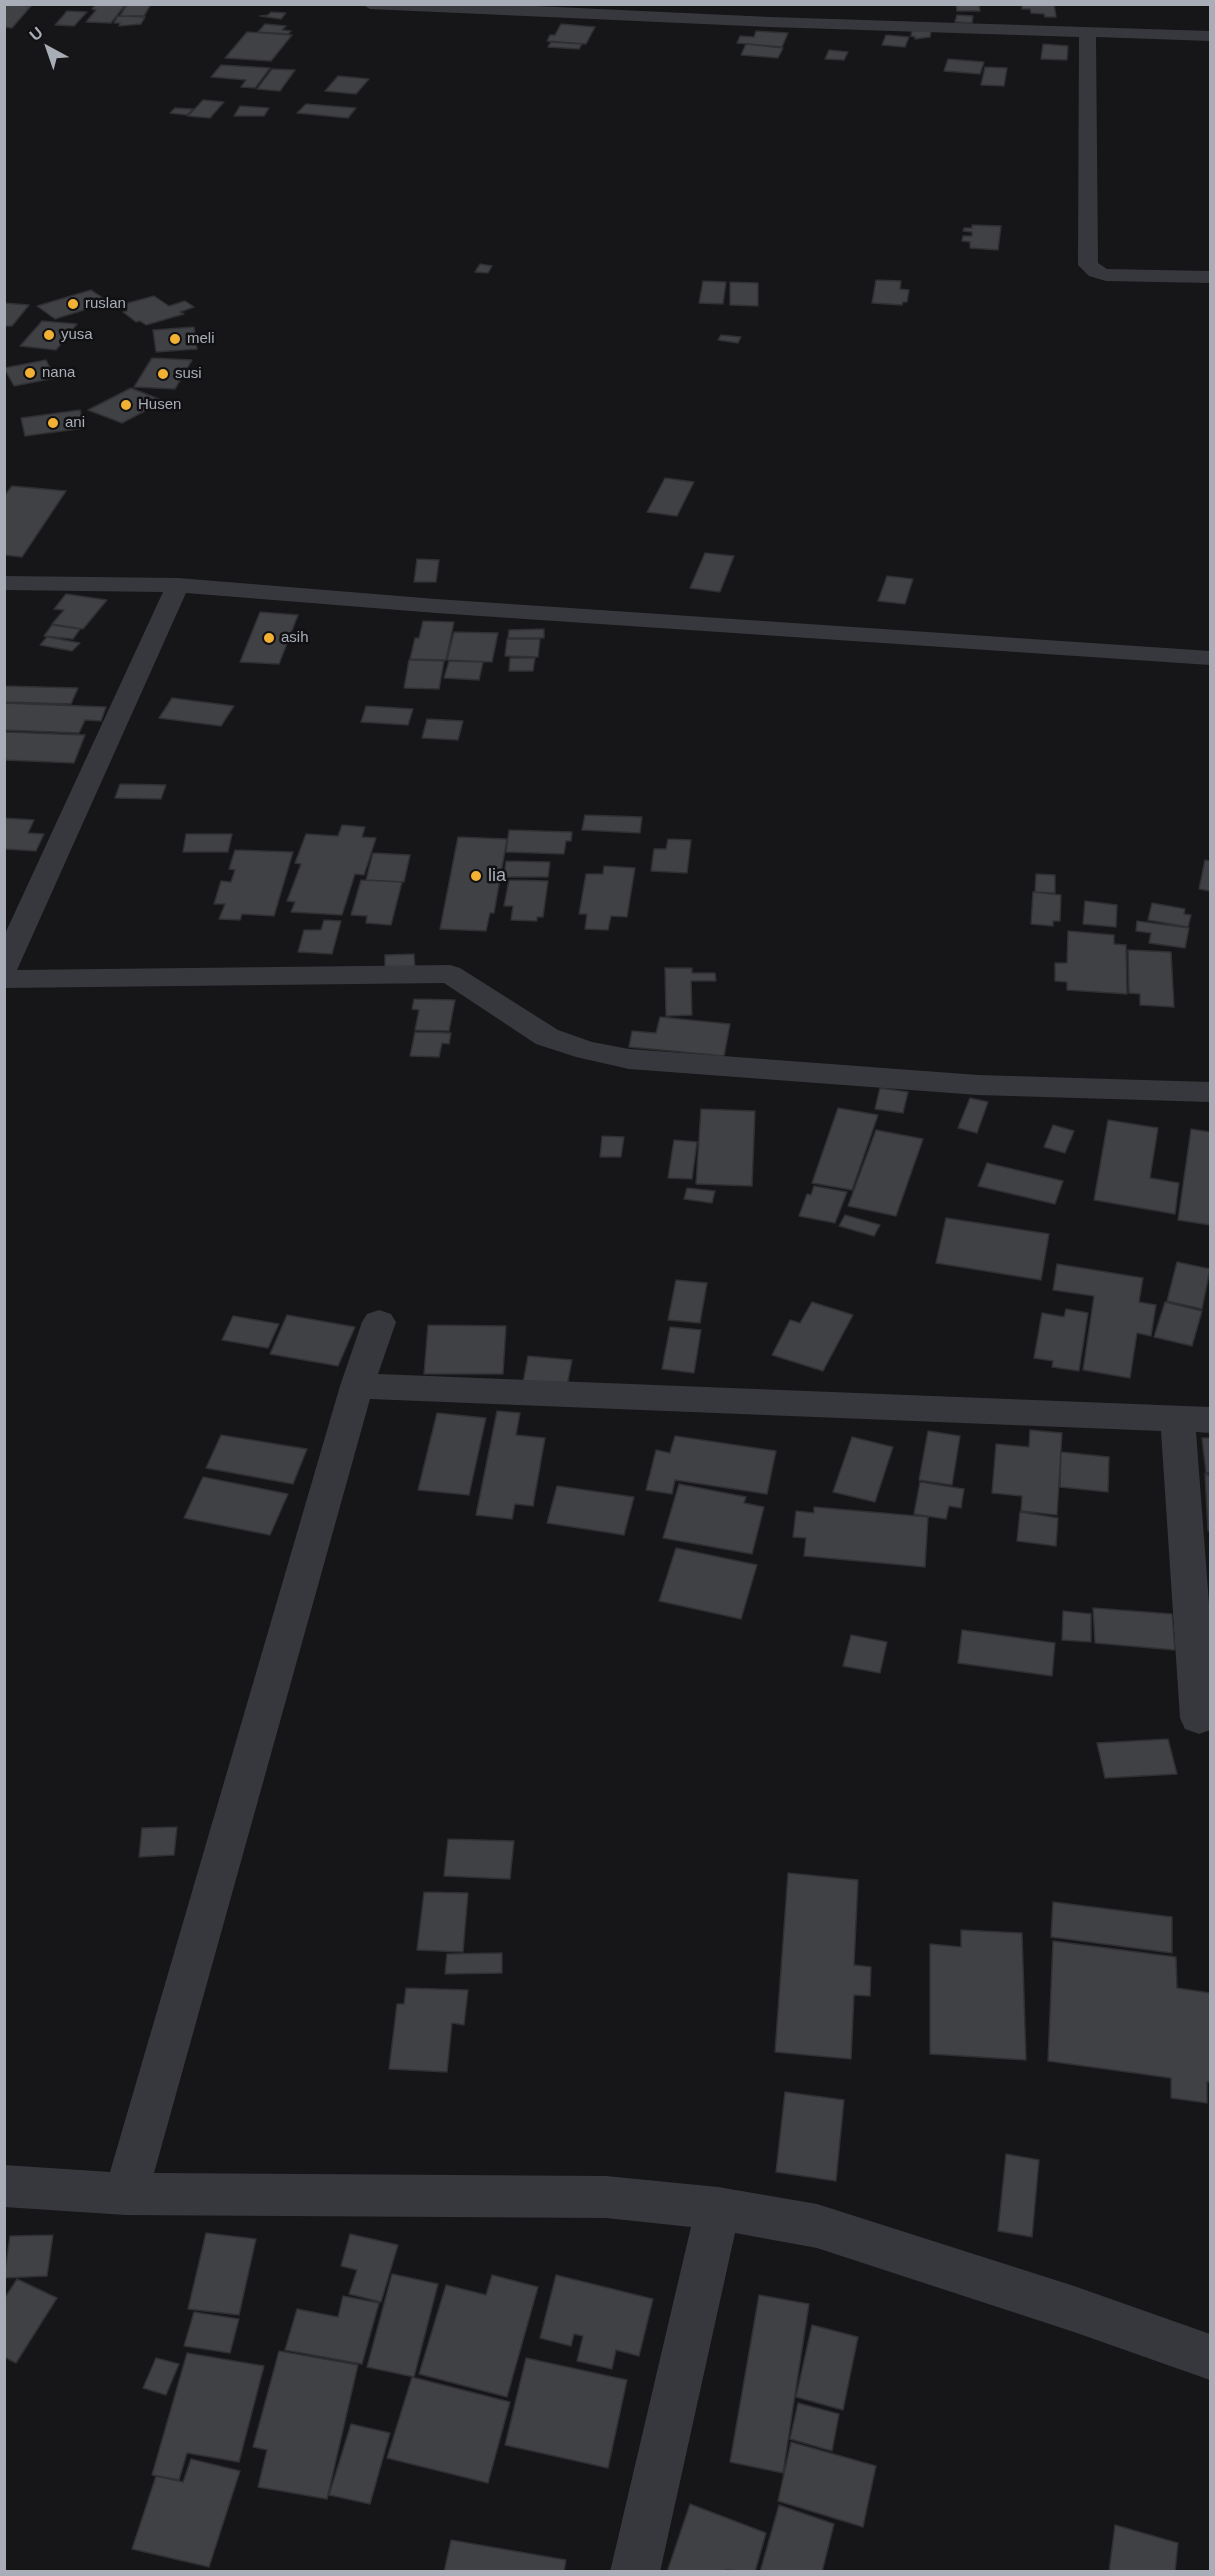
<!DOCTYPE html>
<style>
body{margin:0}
#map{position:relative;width:1215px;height:2576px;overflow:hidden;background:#161618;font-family:Helvetica,sans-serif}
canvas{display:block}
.frame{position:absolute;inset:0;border:6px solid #a8adb8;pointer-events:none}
.north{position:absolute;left:18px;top:18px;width:60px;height:60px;-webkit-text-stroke:4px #111113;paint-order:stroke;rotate:320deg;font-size:16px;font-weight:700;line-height:24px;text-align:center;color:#a8adb8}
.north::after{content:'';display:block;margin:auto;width:21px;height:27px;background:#a8adb8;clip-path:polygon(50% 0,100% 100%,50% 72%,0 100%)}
</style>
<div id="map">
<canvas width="1215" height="2576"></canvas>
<div class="frame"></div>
<div class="north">U</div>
</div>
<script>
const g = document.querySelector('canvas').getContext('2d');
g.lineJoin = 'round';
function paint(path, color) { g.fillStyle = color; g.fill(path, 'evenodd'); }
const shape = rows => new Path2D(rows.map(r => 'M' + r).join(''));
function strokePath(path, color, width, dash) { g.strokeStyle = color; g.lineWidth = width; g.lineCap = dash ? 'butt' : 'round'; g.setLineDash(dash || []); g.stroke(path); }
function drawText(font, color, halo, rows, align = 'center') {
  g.font = font + ' Helvetica,sans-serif'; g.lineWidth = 5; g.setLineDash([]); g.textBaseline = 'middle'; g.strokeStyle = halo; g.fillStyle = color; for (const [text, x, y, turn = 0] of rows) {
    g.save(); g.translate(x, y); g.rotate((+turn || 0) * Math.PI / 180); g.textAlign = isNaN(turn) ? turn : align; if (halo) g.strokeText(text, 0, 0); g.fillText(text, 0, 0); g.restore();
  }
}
const building = shape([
 [4,4,9,4,31,6,12,28,4,27,4,4],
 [96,4,119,4,125,5,111,23,86,22,96,10,92,9,96,4],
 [127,4,151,4,144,16,120,16,127,4],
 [956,4,979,4,980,11,957,11,956,4],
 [1022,4,1054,4,1056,17,1045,17,1044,14,1031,13,1030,9,1022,9,1022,4],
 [67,11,87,12,74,26,55,25,67,11],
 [271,12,286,13,281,19,260,16,268,15,271,12],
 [957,15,973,16,972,23,955,22,957,15],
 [118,16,145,17,141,24,119,26,120,23,114,23,118,16],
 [265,24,286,26,282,30,291,31,288,34,258,32,265,24],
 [561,24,595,27,586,44,547,41,550,35,555,35,561,24],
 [912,30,931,31,930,37,915,39,915,37,911,36,912,30],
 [756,31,788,33,782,47,737,43,740,36,754,37,756,31],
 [247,32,292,35,271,61,225,58,247,32],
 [886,35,909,37,905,47,882,45,886,35],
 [551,42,582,44,579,49,548,47,551,42],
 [746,44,783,48,778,58,741,55,746,44],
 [1043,44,1068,46,1067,60,1041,59,1043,44],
 [829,50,848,52,844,60,825,59,829,50],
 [948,59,984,62,980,74,944,71,948,59],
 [221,65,270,68,255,88,241,87,246,80,211,77,221,65],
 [985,67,1007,68,1004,86,981,85,985,67],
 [272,69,295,70,280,91,257,89,272,69],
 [338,76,369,79,356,94,325,91,338,76],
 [203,100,224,102,210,118,188,116,203,100],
 [306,104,356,108,348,118,297,113,306,104],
 [240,106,269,108,264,116,234,116,240,106],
 [175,108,193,109,187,115,170,113,175,108],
 [972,225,1001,226,998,250,970,248,970,242,962,241,963,236,972,236,972,232,963,231,964,228,972,228,972,225],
 [480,264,492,266,488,273,475,272,480,264],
 [876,280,901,281,900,289,909,290,907,302,903,302,902,305,872,303,876,280],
 [703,281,726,282,723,304,699,303,703,281],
 [730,282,758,283,758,306,730,305,730,282],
 [91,290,109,302,55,319,37,306,91,290],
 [154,296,169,306,185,301,194,307,180,312,184,314,146,325,140,321,136,322,123,312,127,311,120,305,154,296],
 [4,303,29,305,12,326,4,326,4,303],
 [42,321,77,324,56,350,20,346,42,321],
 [194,327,197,349,156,352,153,330,194,327],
 [721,335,741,337,738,343,718,340,721,335],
 [152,358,192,360,175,389,134,387,152,358],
 [46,360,55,378,14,386,4,368,46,360],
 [131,388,164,401,122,423,88,410,131,388],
 [80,410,85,428,25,436,21,418,80,410],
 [665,478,694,482,677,516,647,512,665,478],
 [12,486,66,491,22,557,4,555,4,496,12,486],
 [705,553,734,556,720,592,690,588,705,553],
 [417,559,439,560,436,582,414,582,417,559],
 [887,576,913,579,905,604,878,601,887,576],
 [66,594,107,600,83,629,52,624,64,610,54,609,66,594],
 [260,612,298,615,279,664,240,662,260,612],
 [423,621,454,622,446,660,410,659,415,638,419,638,423,621],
 [52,625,80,629,73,639,44,636,52,625],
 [544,629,544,638,508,638,509,630,544,629],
 [454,632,498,633,492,662,447,660,454,632],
 [47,637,80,643,72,651,40,645,47,637],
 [507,639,540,639,538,657,505,656,507,639],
 [510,658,535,658,533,671,509,671,510,658],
 [409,660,444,661,439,689,404,688,409,660],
 [449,661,483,662,479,680,444,678,449,661],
 [4,686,78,688,71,704,4,702,4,686],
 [172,698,234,706,221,726,159,718,172,698],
 [4,703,106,707,101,721,85,720,79,733,4,730,4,703],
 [366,706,413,709,408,725,361,722,366,706],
 [427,719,463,721,458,740,422,738,427,719],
 [4,732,85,735,74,763,4,760,4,732],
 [120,784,166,785,161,799,115,798,120,784],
 [585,815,642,817,640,833,582,830,585,815],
 [4,818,34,820,28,833,44,834,36,851,4,849,4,818],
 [342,825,365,827,362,837,376,838,364,875,355,874,342,915,291,912,295,902,287,901,301,864,295,863,306,834,338,836,342,825],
 [509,830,572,832,571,841,566,841,564,854,506,852,509,830],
 [186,834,232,834,228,852,183,852,186,834],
 [458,837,507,839,494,913,490,913,486,931,440,929,458,837],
 [668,839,691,840,687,873,651,871,654,849,666,849,668,839],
 [235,850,293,852,274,916,242,914,240,920,219,919,225,904,214,904,221,881,231,882,235,870,229,869,235,850],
 [373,853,410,855,404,882,366,880,373,853],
 [1205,860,1210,861,1210,891,1199,889,1205,860],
 [506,861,550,862,548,877,504,877,506,861],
 [604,866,635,868,627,917,611,916,608,930,585,929,587,914,579,914,586,874,603,874,604,866],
 [1036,874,1055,875,1055,893,1035,892,1036,874],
 [361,880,402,882,391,925,366,923,367,916,351,915,361,880],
 [509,880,548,881,543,917,537,917,537,921,511,920,513,906,504,906,509,880],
 [1033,892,1061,895,1060,921,1053,921,1053,926,1031,924,1033,892],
 [1085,901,1117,905,1116,927,1083,924,1085,901],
 [1152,903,1185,909,1184,914,1191,915,1188,927,1148,920,1152,903],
 [324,920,341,921,332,954,298,952,304,930,321,930,324,920],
 [1137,921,1189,928,1185,948,1149,943,1151,933,1136,931,1137,921],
 [1068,931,1114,935,1114,944,1126,945,1127,994,1067,990,1067,982,1055,981,1055,963,1067,963,1068,931],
 [1128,950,1171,952,1174,1007,1140,1005,1140,994,1129,993,1128,950],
 [414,954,415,968,385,969,385,955,414,954],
 [665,968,692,968,692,973,715,973,716,981,691,981,692,1015,666,1016,665,968],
 [414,999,455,1000,449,1031,415,1030,419,1010,412,1009,414,999],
 [660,1017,730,1024,724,1056,629,1047,632,1031,656,1033,660,1017],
 [415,1032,451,1033,449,1044,442,1043,439,1057,410,1056,415,1032],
 [880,1088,908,1092,903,1113,875,1109,880,1088],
 [970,1098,988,1102,977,1133,958,1128,970,1098],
 [838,1108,878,1115,852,1190,812,1183,838,1108],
 [701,1109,755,1111,752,1186,696,1184,701,1109],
 [1108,1120,1158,1128,1150,1178,1179,1183,1175,1214,1094,1200,1108,1120],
 [1053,1125,1074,1131,1065,1153,1044,1147,1053,1125],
 [1191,1129,1210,1132,1210,1225,1178,1220,1191,1129],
 [876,1130,923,1139,896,1216,848,1206,876,1130],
 [602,1136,624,1137,621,1157,600,1157,602,1136],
 [674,1140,697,1142,692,1179,668,1178,674,1140],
 [987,1163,1063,1181,1055,1204,978,1186,987,1163],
 [814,1186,847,1192,835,1223,799,1216,807,1194,811,1195,814,1186],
 [687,1188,715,1191,712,1203,684,1199,687,1188],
 [845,1215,880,1225,874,1236,839,1226,845,1215],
 [946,1218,1049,1234,1041,1280,936,1263,946,1218],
 [1177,1262,1210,1269,1202,1309,1167,1301,1177,1262],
 [1057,1264,1143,1278,1139,1302,1156,1305,1151,1336,1137,1333,1130,1378,1083,1370,1094,1296,1053,1290,1057,1264],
 [676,1280,707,1283,700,1323,668,1320,676,1280],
 [812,1302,853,1315,823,1371,772,1355,790,1320,800,1323,812,1302],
 [1165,1302,1202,1311,1192,1346,1154,1337,1165,1302],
 [1066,1309,1088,1313,1079,1371,1052,1367,1053,1361,1034,1358,1042,1313,1064,1317,1066,1309],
 [287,1315,355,1327,338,1366,270,1354,287,1315],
 [233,1316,279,1324,268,1348,222,1340,233,1316],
 [428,1325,506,1326,503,1374,424,1374,428,1325],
 [670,1327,701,1330,694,1373,662,1369,670,1327],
 [528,1356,572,1360,567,1386,523,1383,528,1356],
 [497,1411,520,1413,516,1435,545,1438,533,1506,515,1504,512,1519,476,1515,497,1411],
 [437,1413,486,1418,469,1495,418,1490,437,1413],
 [1030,1430,1062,1433,1057,1515,1021,1511,1022,1496,992,1493,996,1444,1029,1447,1030,1430],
 [928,1431,960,1436,952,1485,919,1480,928,1431],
 [221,1435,307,1449,293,1484,206,1468,221,1435],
 [675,1436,776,1451,767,1494,675,1480,672,1494,646,1490,656,1450,670,1453,675,1436],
 [852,1437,893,1447,875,1502,833,1492,852,1437],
 [1202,1438,1210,1438,1210,1473,1206,1473,1202,1438],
 [1061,1452,1109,1457,1108,1492,1060,1487,1061,1452],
 [1205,1474,1210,1475,1210,1531,1208,1531,1205,1474],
 [203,1477,288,1494,270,1535,184,1518,203,1477],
 [920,1482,964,1489,961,1508,949,1506,946,1519,914,1514,920,1482],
 [679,1484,746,1497,744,1503,764,1507,752,1554,663,1538,679,1484],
 [557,1486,634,1497,624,1535,547,1523,557,1486],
 [814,1507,928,1517,925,1567,804,1556,806,1538,793,1537,796,1511,814,1513,814,1507],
 [1020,1512,1058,1518,1056,1546,1017,1541,1020,1512],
 [676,1548,757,1565,741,1619,659,1601,676,1548],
 [1093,1608,1172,1614,1175,1650,1095,1643,1093,1608],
 [1063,1611,1091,1614,1091,1642,1062,1640,1063,1611],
 [962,1630,1055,1643,1052,1676,958,1663,962,1630],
 [851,1635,887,1642,880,1673,843,1666,851,1635],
 [1168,1739,1177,1774,1105,1778,1097,1743,1168,1739],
 [177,1827,174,1855,139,1857,142,1828,177,1827],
 [448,1839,514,1841,510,1879,444,1876,448,1839],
 [788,1873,858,1880,854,1965,871,1967,870,1996,854,1995,851,2059,775,2052,788,1873],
 [424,1892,468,1893,463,1952,417,1950,424,1892],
 [1053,1902,1172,1917,1172,1953,1051,1937,1053,1902],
 [961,1930,1022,1933,1026,2060,930,2054,930,1944,961,1947,961,1930],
 [1053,1941,1176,1957,1177,1988,1210,1993,1210,2082,1207,2082,1207,2103,1171,2098,1171,2078,1048,2061,1053,1941],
 [502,1953,502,1973,445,1974,447,1954,502,1953],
 [406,1988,468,1990,464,2025,452,2023,447,2072,389,2069,397,2004,404,2004,406,1988],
 [785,2092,844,2100,836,2181,776,2172,785,2092],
 [1006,2154,1039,2160,1032,2237,998,2231,1006,2154],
 [206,2233,256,2239,239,2315,188,2309,206,2233],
 [350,2234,398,2245,381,2302,349,2294,357,2270,341,2266,350,2234],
 [53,2235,47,2276,4,2278,10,2236,53,2235],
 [392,2274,438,2284,414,2377,367,2367,392,2274],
 [492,2275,538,2287,507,2397,419,2374,446,2285,486,2295,492,2275],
 [556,2275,653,2299,639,2356,616,2350,612,2369,577,2361,583,2336,574,2334,571,2346,540,2338,556,2275],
 [17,2279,57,2298,16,2363,4,2357,4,2299,17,2279],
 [759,2295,809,2304,783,2473,730,2462,759,2295],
 [343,2296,379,2303,362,2364,285,2350,297,2309,338,2317,343,2296],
 [194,2312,239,2319,230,2353,184,2346,194,2312],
 [812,2325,858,2337,843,2410,796,2397,812,2325],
 [279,2351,358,2365,327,2499,258,2487,267,2450,253,2447,279,2351],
 [187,2353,264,2366,239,2462,187,2453,179,2480,152,2475,187,2353],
 [156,2358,179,2364,166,2395,143,2388,156,2358],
 [526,2358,627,2380,608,2468,505,2445,526,2358],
 [412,2377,510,2402,488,2483,387,2458,412,2377],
 [798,2403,839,2414,832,2451,790,2439,798,2403],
 [351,2424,390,2433,370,2504,329,2495,351,2424],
 [791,2442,876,2466,863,2527,778,2501,791,2442],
 [191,2459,240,2471,209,2567,132,2549,156,2476,183,2482,191,2459],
 [690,2504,766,2533,755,2572,726,2570,725,2572,667,2572,690,2504],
 [779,2505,834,2524,822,2572,760,2572,779,2505],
 [1115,2525,1178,2543,1175,2572,1109,2572,1115,2525],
 [451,2540,566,2560,564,2572,444,2572,451,2540]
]);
paint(building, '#404145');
strokePath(building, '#303034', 1.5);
paint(shape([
 [362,4,492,4,770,17,1210,31,1210,41,1096,37,1098,263,1107,269,1210,271,1210,283,1106,281,1089,276,1078,265,1079,37,770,27,370,9,362,4],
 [4,576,178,578,436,599,1210,651,1210,665,436,613,186,593,17,970,450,965,460,968,558,1030,592,1042,629,1049,978,1075,1210,1082,1210,1102,978,1095,629,1069,576,1057,536,1044,444,983,4,988,4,936,163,592,4,590,4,576],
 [379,1310,391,1314,396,1322,378,1374,1210,1407,1210,1433,1196,1432,1210,1617,1210,1730,1199,1734,1185,1729,1180,1718,1161,1431,370,1399,154,2173,606,2176,718,2187,817,2204,1074,2286,1210,2334,1210,2380,1074,2332,817,2248,735,2233,660,2572,610,2572,691,2227,606,2218,126,2215,4,2207,4,2165,110,2172,340,1386,362,1322,367,1314,379,1310]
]), '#37383d');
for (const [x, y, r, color] of [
 [73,304,6,"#f2b134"],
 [49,335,6,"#f2b134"],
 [175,339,6,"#f2b134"],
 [30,373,6,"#f2b134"],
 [163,374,6,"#f2b134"],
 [126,405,6,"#f2b134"],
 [53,423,6,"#f2b134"],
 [269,638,6,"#f2b134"],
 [476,876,6,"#f2b134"]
]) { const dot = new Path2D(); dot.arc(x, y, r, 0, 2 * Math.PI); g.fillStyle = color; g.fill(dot); strokePath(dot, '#111113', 2); }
drawText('15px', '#a8adb8', '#111113', [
 ["ruslan",85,304],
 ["yusa",61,335],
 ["meli",187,339],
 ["nana",42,373],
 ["susi",175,374],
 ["Husen",138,405],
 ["ani",65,423],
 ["asih",281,638]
], 'left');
drawText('18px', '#a8adb8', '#111113', [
 ["lia",488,876]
], 'left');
</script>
